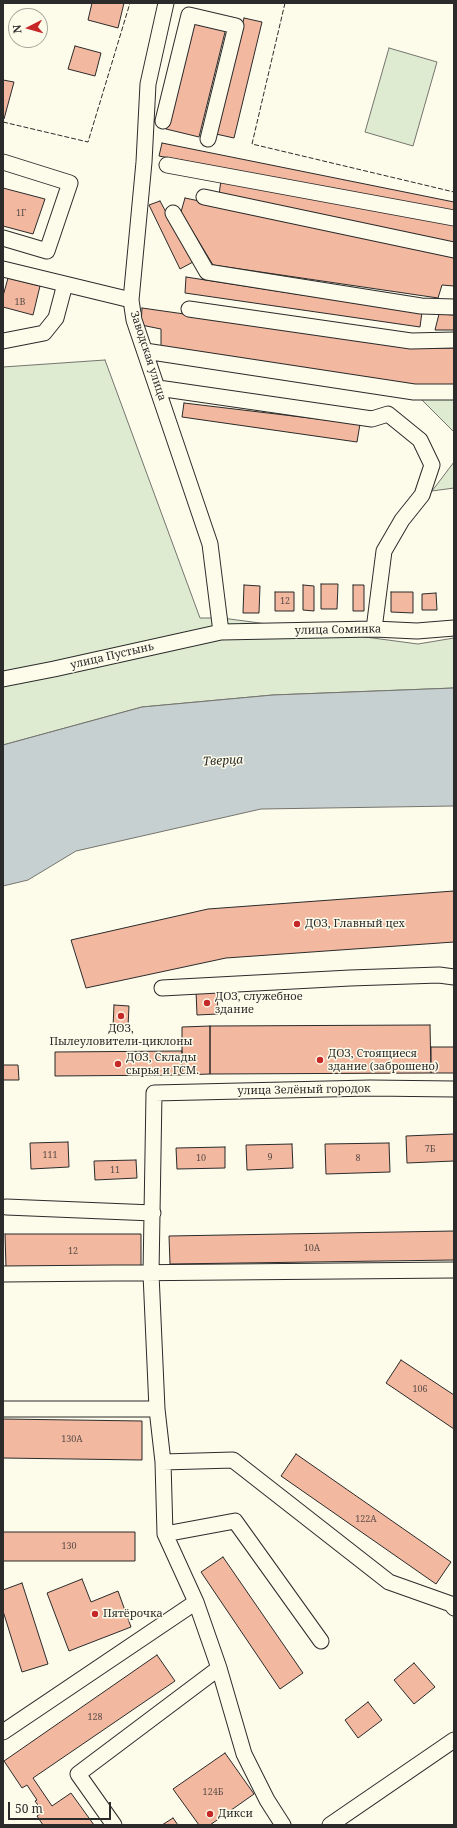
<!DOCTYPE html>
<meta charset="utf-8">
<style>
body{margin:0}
#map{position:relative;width:457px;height:1828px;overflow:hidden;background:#fdfbea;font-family:"Noto Serif",serif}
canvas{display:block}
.frame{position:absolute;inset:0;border:4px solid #2b2b2b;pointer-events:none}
.north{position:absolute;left:8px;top:8px;width:40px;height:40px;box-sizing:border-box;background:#fdfbea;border:1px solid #a9a89e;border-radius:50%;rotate:264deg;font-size:11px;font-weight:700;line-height:16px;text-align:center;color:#2b2b2b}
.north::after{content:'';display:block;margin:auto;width:14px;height:18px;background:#c62828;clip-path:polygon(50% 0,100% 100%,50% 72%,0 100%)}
.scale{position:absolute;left:8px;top:1802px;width:103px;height:18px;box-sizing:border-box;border:2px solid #2b2b2b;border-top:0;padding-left:5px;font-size:12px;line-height:14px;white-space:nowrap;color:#2b2b2b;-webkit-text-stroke:3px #fdfbea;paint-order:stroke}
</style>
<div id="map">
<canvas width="457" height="1828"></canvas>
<div class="frame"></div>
<div class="north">N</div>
<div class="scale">50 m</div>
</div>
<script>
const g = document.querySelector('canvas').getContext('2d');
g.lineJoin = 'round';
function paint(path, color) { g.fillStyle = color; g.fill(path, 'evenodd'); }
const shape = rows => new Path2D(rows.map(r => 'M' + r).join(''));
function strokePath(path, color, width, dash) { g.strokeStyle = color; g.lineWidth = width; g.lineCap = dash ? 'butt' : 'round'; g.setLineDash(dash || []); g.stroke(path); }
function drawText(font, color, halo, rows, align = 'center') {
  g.font = font + ' "Noto Serif",serif'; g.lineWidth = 3; g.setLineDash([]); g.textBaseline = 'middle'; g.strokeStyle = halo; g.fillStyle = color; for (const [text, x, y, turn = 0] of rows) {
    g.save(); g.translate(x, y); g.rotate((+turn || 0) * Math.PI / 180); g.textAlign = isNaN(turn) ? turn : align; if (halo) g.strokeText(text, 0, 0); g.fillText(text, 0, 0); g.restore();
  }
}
const green = shape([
 [389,48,437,62,413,146,365,132,389,48],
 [105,360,200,618,222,618,418,644,454,638,454,688,273,695,142,707,3,745,3,367,105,360],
 [414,392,454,392,454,432,414,392],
 [454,462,454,488,432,491,454,462]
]);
paint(green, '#deebd1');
strokePath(green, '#74746e', 1);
const water = shape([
 [454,688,454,806,261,809,76,851,28,880,3,886,3,745,142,707,273,695,454,688]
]);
paint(water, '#c7d0d0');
strokePath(water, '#74746e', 1);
const building = shape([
 [92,3,124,3,118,28,88,20,92,3],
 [244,18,262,22,234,138,216,134,244,18],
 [194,19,226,28,199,137,166,129,194,19],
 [75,46,101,53,95,76,68,69,75,46],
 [3,80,14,82,4,119,3,119,3,80],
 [162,143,454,202,454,212,159,156,162,143],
 [221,180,454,223,454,243,219,195,221,180],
 [3,188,45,199,33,234,3,226,3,188],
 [185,198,454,255,454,286,442,285,438,298,213,265,181,212,185,198],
 [160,201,193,262,180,269,149,205,160,201],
 [186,277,296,294,422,312,420,327,185,293,186,277],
 [8,278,40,286,33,315,3,307,3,296,8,278],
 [142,308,424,348,454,348,454,386,417,385,161,347,161,329,141,325,142,308],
 [439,314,454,315,454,330,435,330,439,314],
 [184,403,360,424,357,442,182,417,184,403],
 [321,584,338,584,337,609,321,609,321,584],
 [244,585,260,586,259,613,243,613,244,585],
 [303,585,314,586,314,611,303,610,303,585],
 [353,585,364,585,364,611,353,611,353,585],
 [275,592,294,592,294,611,275,611,275,592],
 [391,592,413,592,413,613,391,612,391,592],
 [436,593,437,610,422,610,422,594,436,593],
 [454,891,454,942,226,958,86,988,71,940,208,909,454,891],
 [217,990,218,1014,197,1015,196,991,217,990],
 [114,1005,129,1006,128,1027,113,1027,114,1005],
 [430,1025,431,1073,210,1074,210,1026,430,1025],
 [210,1026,210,1074,182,1075,182,1027,210,1026],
 [431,1047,454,1047,454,1073,431,1073,431,1047],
 [182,1051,182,1075,55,1076,55,1052,182,1051],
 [3,1065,18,1065,19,1080,3,1080,3,1065],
 [454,1134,454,1161,407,1163,406,1136,454,1134],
 [68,1142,69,1167,31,1169,30,1143,68,1142],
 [389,1143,390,1172,326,1174,325,1144,389,1143],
 [292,1144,293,1168,247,1170,246,1145,292,1144],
 [225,1147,225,1168,177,1169,176,1148,225,1147],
 [136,1160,137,1178,95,1180,94,1161,136,1160],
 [454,1231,454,1260,170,1264,169,1236,454,1231],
 [5,1234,141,1234,141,1267,6,1268,5,1234],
 [401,1360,454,1395,454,1429,386,1383,401,1360],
 [3,1419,142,1421,142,1460,3,1458,3,1419],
 [296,1454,451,1562,436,1584,281,1476,296,1454],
 [3,1532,135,1532,135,1561,3,1561,3,1532],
 [223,1557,303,1673,280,1689,201,1572,223,1557],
 [82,1579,91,1602,118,1591,131,1627,69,1651,47,1593,82,1579],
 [22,1583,48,1664,22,1672,3,1611,3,1590,22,1583],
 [157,1655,175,1681,33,1778,52,1806,71,1793,94,1825,43,1825,37,1816,43,1812,35,1801,37,1800,27,1785,22,1788,4,1761,157,1655],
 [414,1663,435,1687,414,1704,394,1680,414,1663],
 [368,1702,382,1720,358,1738,345,1720,368,1702],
 [225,1753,254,1794,210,1825,199,1825,173,1789,225,1753],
 [173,1818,178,1825,162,1825,173,1818]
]);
paint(building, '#f2b8a0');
strokePath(building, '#2b2b2b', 1);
const minor = shape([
 [166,3,148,84,144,162,131,300,134,320,210,544,221,632],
 [163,121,189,15,236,26,208,139],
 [3,162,70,183,47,251,3,238],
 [167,165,454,218],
 [204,197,454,250],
 [173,213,207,272,421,306,454,307],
 [3,269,131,300],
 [189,309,411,341,454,340],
 [3,341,44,333,56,318,65,284],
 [145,351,414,392,454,392],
 [158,388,372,419,388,414,420,440,432,465,422,495,402,520,384,551,374,629],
 [3,679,54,669,221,632,374,629,417,631,454,628],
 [162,988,350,978,439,975,454,977],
 [6,1207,153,1213],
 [3,1274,454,1270],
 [4,1409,157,1409],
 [163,1462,157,1409,151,1274,154,1093,370,1088,454,1089],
 [165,1534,235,1521,321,1641],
 [3,1732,196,1602],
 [114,1825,78,1774,219,1668],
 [283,1825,267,1800,244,1754,219,1668,196,1602,165,1534,163,1462,233,1460,389,1582,451,1604,454,1608],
 [330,1825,454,1740]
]);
strokePath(minor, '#2b2b2b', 17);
strokePath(minor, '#fdfbea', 15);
strokePath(shape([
 [285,3,252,144,454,192],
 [3,122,88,142,130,3]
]), '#2b2b2b', 1, [5, 2]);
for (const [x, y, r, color] of [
 [297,924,4,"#c62828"],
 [207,1003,4,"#c62828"],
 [121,1016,4,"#c62828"],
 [320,1060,4,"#c62828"],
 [118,1064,4,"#c62828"],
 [95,1614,4,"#c62828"],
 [210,1814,4,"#c62828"]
]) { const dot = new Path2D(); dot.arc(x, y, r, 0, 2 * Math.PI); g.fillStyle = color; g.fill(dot); strokePath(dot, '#fdfbea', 1.5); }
drawText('9px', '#5d4e48', null, [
 ["1Г",21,213],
 ["1В",20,302],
 ["12",285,601],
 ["7Б",430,1149],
 ["111",50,1155],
 ["9",270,1157],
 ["10",201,1158],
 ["8",358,1158],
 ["11",115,1170],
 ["10А",312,1248],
 ["12",73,1251],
 ["106",420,1389],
 ["130А",72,1439],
 ["122А",366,1519],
 ["130",69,1546],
 ["128",95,1717],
 ["124Б",213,1792]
]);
drawText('11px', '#2b2b2b', '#fdfbea', [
 ["Заводская улица",148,356,72],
 ["улица Соминка",338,630,-1],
 ["улица Пустынь",112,656,-13],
 ["улица Зелёный городок",304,1090,-1]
]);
drawText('11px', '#2b2b2b', '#fdfbea', [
 ["ДОЗ, Главный цех",305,924],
 ["ДОЗ, служебное",215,997],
 ["здание",215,1010],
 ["ДОЗ,",121,1029,"center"],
 ["Пылеуловители-циклоны",121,1042,"center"],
 ["ДОЗ, Стоящиеся",328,1054],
 ["здание (заброшено)",328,1067],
 ["ДОЗ, Склады",126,1058],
 ["сырья и ГСМ.",126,1071],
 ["Пятёрочка",103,1614],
 ["Дикси",218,1814]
], 'left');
drawText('italic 12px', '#2b2b2b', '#fdfbea', [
 ["Тверца",223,761,-3]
]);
</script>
